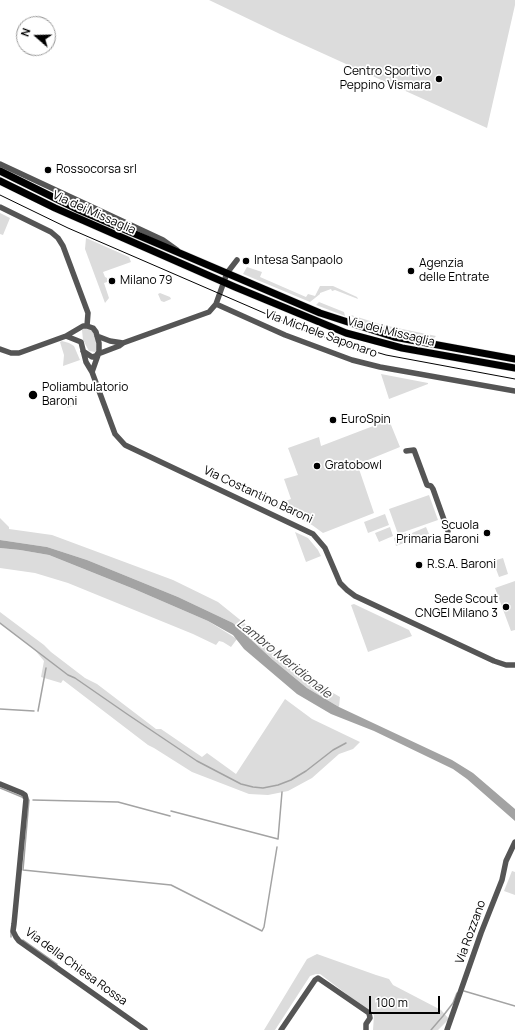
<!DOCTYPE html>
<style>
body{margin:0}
#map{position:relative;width:515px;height:1030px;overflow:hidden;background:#fff;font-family:Manrope,sans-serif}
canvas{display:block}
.north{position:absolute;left:16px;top:16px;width:40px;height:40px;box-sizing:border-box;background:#fff;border:1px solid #999;border-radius:50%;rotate:290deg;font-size:11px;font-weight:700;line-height:16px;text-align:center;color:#000}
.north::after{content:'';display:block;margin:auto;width:14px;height:18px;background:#000;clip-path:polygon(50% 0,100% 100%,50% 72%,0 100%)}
.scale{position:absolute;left:369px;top:996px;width:71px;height:18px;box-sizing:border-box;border:2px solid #000;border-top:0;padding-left:5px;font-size:12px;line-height:14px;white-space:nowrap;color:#000;-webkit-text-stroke:3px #fff;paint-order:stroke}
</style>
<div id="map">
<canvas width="515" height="1030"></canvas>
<div class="north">N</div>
<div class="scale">100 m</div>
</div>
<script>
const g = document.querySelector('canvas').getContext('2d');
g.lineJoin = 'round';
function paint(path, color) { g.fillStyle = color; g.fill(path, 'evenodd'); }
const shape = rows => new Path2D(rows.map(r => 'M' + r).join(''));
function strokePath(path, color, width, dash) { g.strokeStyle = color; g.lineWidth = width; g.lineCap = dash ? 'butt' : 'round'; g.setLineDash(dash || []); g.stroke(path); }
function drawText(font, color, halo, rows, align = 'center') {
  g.font = font + ' Manrope,sans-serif'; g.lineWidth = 3.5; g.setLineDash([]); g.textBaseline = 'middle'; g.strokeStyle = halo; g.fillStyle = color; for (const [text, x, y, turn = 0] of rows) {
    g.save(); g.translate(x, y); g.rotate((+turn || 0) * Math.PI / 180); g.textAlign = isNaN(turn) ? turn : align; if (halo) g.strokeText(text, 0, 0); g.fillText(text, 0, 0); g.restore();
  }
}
paint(shape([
 [209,0,515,0,515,5,487,128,280,34],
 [0,213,10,218,3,235,0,234],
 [86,238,129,257,131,262,103,272,105,277,107,278,107,282,104,283,109,298,105,303,85,249],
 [247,267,262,272,260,277,306,297,308,294,315,296,320,286,333,286,357,297,358,299,335,290,332,291,331,289,320,293,320,294,310,302,243,274],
 [160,293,170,297,171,299,164,302,161,301,158,294],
 [319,302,344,312,345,316,316,305],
 [351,315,383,325,436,336,434,338,424,337,385,329,356,320],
 [87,327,93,332,96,338,97,350,95,352,89,351,83,340,82,330],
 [62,341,69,343,74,346,80,360,63,366,64,355,60,342],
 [381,374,428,383,428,384,389,399],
 [73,396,75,405,73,406,67,408,70,397],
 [389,420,400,447,363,462,359,469,374,513,323,533,312,525,273,506,291,499,284,479,298,475,288,448,319,437,321,446],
 [429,495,438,520,398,534,389,509],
 [385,514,389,525,368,533,364,522],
 [0,518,9,527,9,529,52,535,173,580,218,602,249,627,293,667,316,683,340,697,339,707,307,688,273,660,233,623,178,597,87,560,47,547,0,540],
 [390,527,393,536,379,542,375,533],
 [426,527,429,534,414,539,412,533],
 [295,532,308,538,318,550,321,556,306,562],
 [406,533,409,541,396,546,394,538],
 [0,548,20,550,49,555,134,589,208,621,237,639,231,647,223,642,219,641,216,645,193,634,68,583,35,573,0,568],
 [503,558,508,574,499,577,493,561],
 [515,581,515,630,511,631,495,588],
 [354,604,409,630,412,636,368,652,351,605],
 [0,612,44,645,51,652,85,678,97,684,156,729,161,729,202,757,207,753,236,774,285,699,312,719,360,742,353,749,339,754,312,778,288,791,268,795,249,794,192,772,154,748,148,745,63,680,61,683,41,677,44,661,34,649,0,623],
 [512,871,515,872,515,895,504,891],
 [317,954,376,975,389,979,393,985,441,1010,449,1019,438,1030,373,1030,374,1015,320,974,316,974,310,976,275,1030,264,1030,307,959]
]), '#dcdcdc');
paint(shape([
 [0,540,47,547,87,560,178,597,233,623,273,660,307,688,339,707,452,760,473,773,515,809,515,821,467,779,453,769,374,731,331,714,297,694,244,649,233,635,208,621,134,589,49,555,20,550,0,548]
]), '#a3a3a3');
strokePath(shape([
 [0,623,68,675,75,678,127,714,197,761,241,784,253,787,263,788,278,785,291,780,306,771,333,750,346,743],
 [0,709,34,711],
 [38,711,46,668],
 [0,788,22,797,23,798],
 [29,800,23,870,171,885,262,931,264,927,277,847],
 [33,800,118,802,170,816],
 [171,811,278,839,282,792],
 [11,937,11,932],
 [23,940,57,964],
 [464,991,515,1006],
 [431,1030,443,1016,453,1003,457,993]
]), '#a3a3a3', 1.5);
const major = shape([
 [0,171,79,210,320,313,394,337,515,359],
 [0,181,55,208,235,287,346,333,402,348,515,368]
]);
strokePath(major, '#dbdbdb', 8);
strokePath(shape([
 [0,164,163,240,177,250],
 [0,207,51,232,58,238,63,246,88,313,87,326],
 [216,304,285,335,352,360,380,367,515,391],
 [66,336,81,342,86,362,92,372,115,434,125,445,313,534,325,548,340,583,347,590,355,596,494,661,506,665,515,665],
 [97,336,110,341,123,343],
 [0,349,11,353,19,353,66,336,83,326,87,326,93,328,96,332,99,343,99,352,96,356,92,357,83,351],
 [98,354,119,346,123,343,209,312,216,304,227,273,237,260],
 [92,372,98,355],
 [406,451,414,450,427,485,431,486,433,489,448,531],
 [0,784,22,793,25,795,26,799,14,924,13,931,16,937,19,941,145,1030],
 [281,1030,315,980,318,978,369,1013,370,1018,366,1024,366,1030],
 [447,1030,481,933,502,880,506,861,515,842]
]), '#555', 5.5);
strokePath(major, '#000', 7);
strokePath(shape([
 [0,195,68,228,308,332,386,355,515,379]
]), '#000', 1);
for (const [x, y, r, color] of [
 [439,79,4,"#000"],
 [48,170,4,"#000"],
 [246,261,4,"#000"],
 [411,271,4,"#000"],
 [112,281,4,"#000"],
 [33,395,5,"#000"],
 [333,420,4,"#000"],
 [317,466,4,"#000"],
 [487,533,4,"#000"],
 [419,565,4,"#000"],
 [506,607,4,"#000"]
]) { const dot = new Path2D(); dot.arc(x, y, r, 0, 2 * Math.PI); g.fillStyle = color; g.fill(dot); strokePath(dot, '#fff', 1.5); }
drawText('12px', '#000', '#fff', [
 ["Centro Sportivo",431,72,"right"],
 ["Peppino Vismara",431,86,"right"],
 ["Rossocorsa srl",56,170],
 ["Intesa Sanpaolo",254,261],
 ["Agenzia",419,264],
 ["delle Entrate",419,278],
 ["Milano 79",120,281],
 ["Poliambulatorio",42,388],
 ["Baroni",42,402],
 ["EuroSpin",341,420],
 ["Gratobowl",325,466],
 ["Scuola",479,526,"right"],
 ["Primaria Baroni",479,540,"right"],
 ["R.S.A. Baroni",427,565],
 ["Sede Scout",498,600,"right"],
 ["CNGEI Milano 3",498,614,"right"]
], 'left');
drawText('12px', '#000', '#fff', [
 ["Via dei Missaglia",94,213,24],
 ["Via dei Missaglia",391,332,14],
 ["Via Michele Saponaro",321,334,20],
 ["Via Costantino Baroni",258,495,25],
 ["Via Rozzano",471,932,-70],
 ["Via della Chiesa Rossa",76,967,36]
]);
drawText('italic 13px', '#444', '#fff', [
 ["Lambro Meridionale",284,659,39]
]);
</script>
